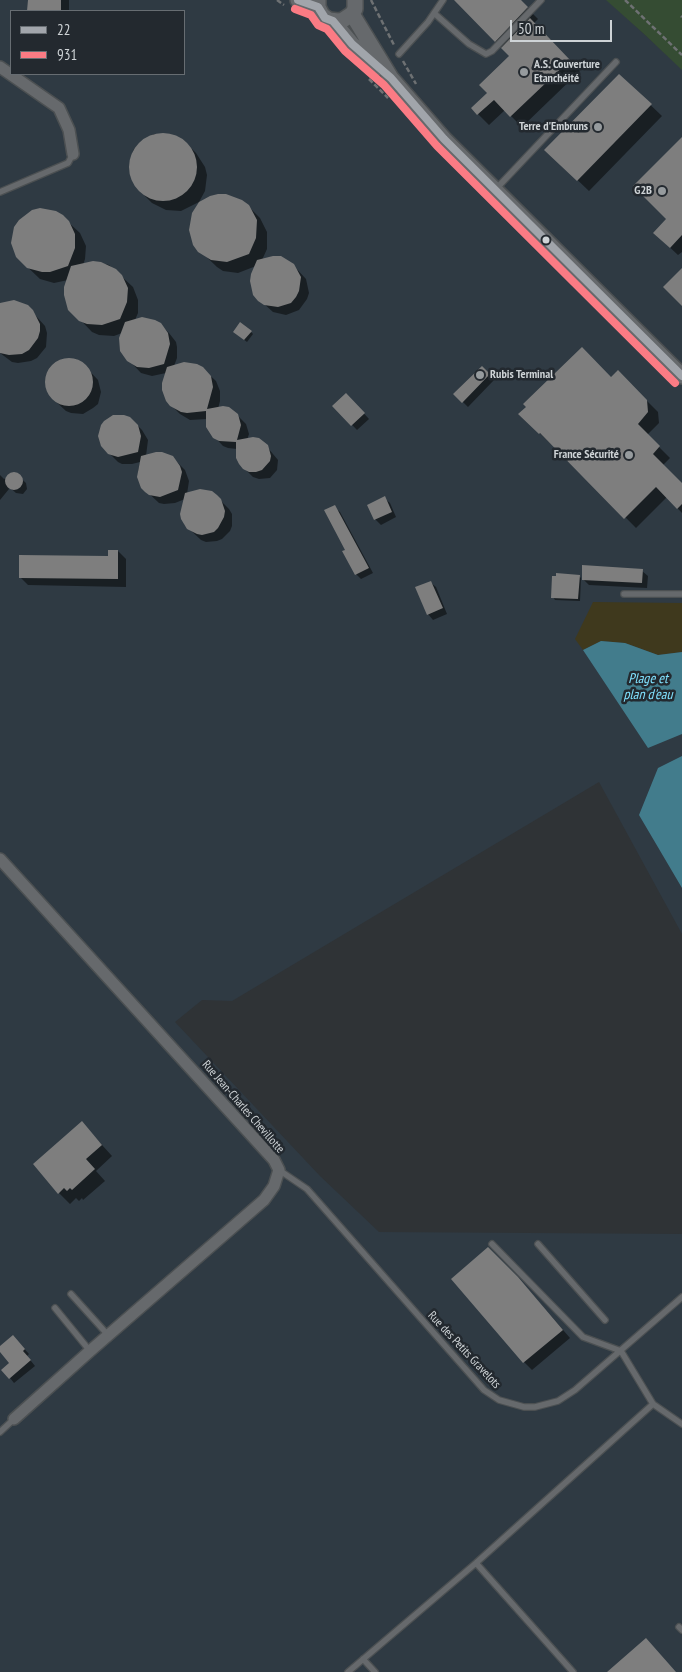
<!DOCTYPE html>
<meta charset="utf-8">
<style>
body{margin:0}
#map{position:relative;width:682px;height:1672px;overflow:hidden;background:#2f3336;font-family:"PT Sans Narrow",sans-serif}
canvas{display:block}
.legend{position:absolute;left:10px;top:10px;width:175px;height:65px;box-sizing:border-box;background:#23292f;border:1px solid #676d72;margin:0;padding:6px 9px;list-style:none;font-size:15px;color:#ced3d6}
.legend li{display:flex;align-items:center;gap:10px;height:25px}
.legend b{width:25px;border:1px solid #676d72}
.scale{position:absolute;left:510px;top:20px;width:102px;height:22px;box-sizing:border-box;border:2px solid #ced3d6;border-top:0;padding-left:6px;font-size:15px;line-height:18px;white-space:nowrap;color:#ced3d6;-webkit-text-stroke:4px #23292f;paint-order:stroke}
</style>
<div id="map">
<canvas width="682" height="1672"></canvas>
<ul class="legend">
<li><b style="height:6px;background:#a1a5ab"></b>22</li>
<li><b style="height:6px;background:#fb7b84"></b>931</li>
</ul>
<div class="scale">50 m</div>
</div>
<script>
const g = document.querySelector('canvas').getContext('2d');
g.lineJoin = 'round';
function paint(path, color) { g.fillStyle = color; g.fill(path, 'evenodd'); }
const shape = rows => new Path2D(rows.map(r => 'M' + r).join(''));
function strokePath(path, color, width, dash) { g.strokeStyle = color; g.lineWidth = width; g.lineCap = dash ? 'butt' : 'round'; g.setLineDash(dash || []); g.stroke(path); }
function drawText(font, color, halo, rows, align = 'center') {
  g.font = font + ' "PT Sans Narrow",sans-serif'; g.lineWidth = 5; g.setLineDash([]); g.textBaseline = 'middle'; g.strokeStyle = halo; g.fillStyle = color; for (const [text, x, y, turn = 0] of rows) {
    g.save(); g.translate(x, y); g.rotate((+turn || 0) * Math.PI / 180); g.textAlign = isNaN(turn) ? turn : align; if (halo) g.strokeText(text, 0, 0); g.fillText(text, 0, 0); g.restore();
  }
}
paint(shape([
 [0,0,607,0,682,69,682,934,599,782,232,1001,202,1000,175,1022,320,1176,379,1232,682,1234,682,1672,0,1672],
 [11,11,184,11,184,74,11,74]
]), '#2f3a43');
paint(shape([
 [606,0,682,0,682,70,644,34]
]), '#354c33');
paint(shape([
 [593,602,682,603,682,652,658,655,625,643,601,641,583,650,575,639]
]), '#3f391d');
paint(shape([
 [601,641,625,643,658,655,682,652,682,734,648,748,583,650],
 [682,756,682,888,639,815,658,768]
]), '#427c8c');
paint(shape([
 [29,0,69,0,69,11,29,11],
 [456,0,519,0,538,19,533,24,580,71,522,127,505,110,489,125,478,114,510,56],
 [619,75,662,116,589,191,546,150],
 [154,134,170,134,184,141,196,153,205,167,207,175,205,191,199,202,181,211,166,210,152,203,141,192,132,179,130,172,131,156,134,149,140,143],
 [682,138,682,252,678,255,663,241,668,219],
 [248,206,260,218,267,232,267,249,262,260,293,265,306,279,309,293,307,299,299,310,286,315,273,312,263,303,256,266,238,273,223,271,217,267,194,245],
 [32,211,68,222,80,233,86,246,85,259,83,265,101,263,109,265,133,287,138,300,138,313,135,320,160,324,169,333,176,342,177,347,177,358,174,366,202,368,216,381,220,391,220,401,218,409,233,411,246,424,249,434,247,440,263,442,278,460,277,470,270,478,259,479,253,477,240,464,237,449,228,448,223,446,210,432,207,419,190,420,180,414,171,405,166,373,152,376,141,373,124,355,122,333,114,336,99,335,92,332,70,309,68,280,54,283,40,279,17,257,20,220],
 [0,305,27,306,45,326,47,333,46,347,37,358,31,361,18,363,12,362,0,353],
 [251,332,253,334,247,342,237,334],
 [75,359,81,362,98,380,101,392,98,404,93,408,83,414,71,413,66,411,52,398,46,388,46,382,49,371,52,366,63,360],
 [482,368,494,380,468,407,455,394],
 [618,372,658,412,659,423,647,435,670,458,663,465,682,485,682,513,667,497,636,528,552,443,551,444,520,414,611,379],
 [346,394,369,419,357,430,334,406],
 [134,422,142,430,148,440,146,456,172,457,185,470,189,481,187,494,220,500,229,509,232,514,232,526,230,531,222,539,217,541,206,542,201,540,184,524,185,499,175,503,164,504,159,503,142,487,139,482,138,471,140,462,132,464,122,464,118,462,102,446],
 [15,473,26,483,27,489,23,494,16,493,6,484,9,489,0,500,0,475,4,479],
 [384,498,390,503,396,517,381,525,375,519],
 [334,507,340,512,373,573,361,579,356,574],
 [118,551,126,559,126,587,28,585,20,577,109,557],
 [642,571,648,576,647,588,589,585,583,579],
 [579,576,581,578,580,601,555,600,553,597],
 [430,582,436,587,447,614,433,620,428,614],
 [92,1134,112,1156,96,1171,105,1181,83,1200,82,1198,79,1201,76,1198,70,1204,59,1193],
 [526,1287,570,1338,532,1370,524,1362],
 [18,1342,29,1354,27,1356,35,1366,14,1383,10,1378,11,1363,0,1350,0,1348]
]), '#0007');
paint(shape([
 [28,0,61,0,61,11,27,11],
 [454,0,521,0,528,7,495,42],
 [530,18,570,60,510,117,494,100,477,115,471,108,487,93,479,85,509,56,501,48],
 [619,74,652,104,577,181,544,150],
 '129 167a34 34 0 1 1 68 0a34 34 0 1 1-68 0Z',
 [682,137,682,235,670,248,653,233,666,219,633,186],
 [218,194,226,194,242,200,249,205,257,220,256,238,249,254,227,262,211,260,198,252,193,245,189,230,192,213,199,202,210,196],
 [40,208,56,211,63,215,69,221,75,234,75,248,68,266,50,272,42,272,27,268,16,257,11,243,14,227,19,220,32,210],
 [273,256,281,256,294,264,301,277,299,291,296,297,291,303,278,307,264,305,258,301,253,295,250,281,251,274,257,260],
 [93,261,101,262,116,269,122,275,128,288,127,302,120,319,102,325,87,324,79,321,68,310,64,295,64,287,71,266],
 [682,268,682,306,663,287],
 [14,300,28,305,33,310,40,324,40,331,38,338,29,350,22,354,9,355,0,353,0,303],
 [142,317,155,320,161,323,168,333,170,344,164,364,149,368,137,367,127,361,120,351,119,338,125,322],
 [240,322,252,331,244,340,233,332],
 [582,347,611,377,618,370,647,400,648,412,638,424,660,446,653,454,682,483,682,504,677,509,656,487,624,519,540,433,539,434,518,414,526,407,523,404],
 '45 382a24 24 0 1 1 48 0a24 24 0 1 1-48 0Z',
 [184,362,197,364,203,367,211,376,213,387,207,409,223,406,229,407,238,414,241,425,237,440,253,437,259,438,268,445,271,456,270,461,262,470,256,472,249,472,243,469,239,464,236,458,236,442,219,441,213,438,206,427,206,411,187,413,181,412,170,406,166,401,162,390,162,383,167,367],
 [482,366,490,374,462,403,453,394],
 [346,393,365,413,351,426,332,406],
 [113,415,124,415,130,417,138,425,141,436,138,452,118,457,108,454,101,446,98,436,101,425,104,421],
 [156,452,162,452,173,456,180,466,182,472,178,490,160,497,149,495,145,492,141,488,137,477,141,456],
 '5 481a9 9 0 1 1 18 0a9 9 0 1 1-18 0Z',
 [200,489,212,491,217,495,221,499,225,511,224,517,218,528,214,532,202,535,197,534,187,529,181,519,180,514,185,493],
 [385,496,392,512,374,520,367,505],
 [335,505,369,568,355,575,342,551,345,550,324,510],
 [108,550,118,550,118,579,19,578,19,555,108,556],
 [582,565,643,569,642,583,582,580],
 [556,573,580,575,578,599,551,598,552,576,556,576],
 [431,581,443,608,427,615,415,587],
 [82,1121,102,1145,86,1159,95,1169,72,1190,70,1188,67,1191,64,1188,58,1194,33,1164],
 [488,1247,518,1277,563,1330,523,1363,451,1279],
 [13,1335,25,1349,23,1351,31,1360,9,1379,1,1370,9,1363,0,1352,0,1346],
 [646,1638,676,1672,607,1672]
]), '#7e7e7e');
const lane = shape([
 [434,13,469,44,486,54,492,51,541,0],
 [399,54,428,22,443,0],
 [495,190,616,62],
 [0,192,68,163,73,154],
 [624,594,682,594],
 [279,1170,307,1189,484,1390,499,1400,524,1407,535,1407,558,1401,575,1390,682,1297],
 [538,1244,605,1320],
 [71,1294,108,1335],
 [55,1308,90,1351],
 [653,1404,682,1424],
 [0,1432,14,1419],
 [476,1563,573,1672],
 [679,1627,682,1630],
 [363,1659,375,1672],
 [348,1672,476,1563,653,1404,621,1351,583,1337,492,1244]
]);
const street = shape([
 [0,67,59,108,69,130,73,154],
 [0,859,274,1160,279,1170,274,1186,264,1200,90,1351,14,1419]
]);
const secondary = shape([
 [298,0,318,7],
 [318,0,318,7,322,15,329,20,338,21,343,20,352,14,355,9,355,0],
 [352,14,391,78,444,139,682,376],
 [333,21,352,44,379,68]
]);
strokePath(lane, '#4c5052', 8);
strokePath(street, '#4c5052', 14);
strokePath(secondary, '#4c5052', 18);
strokePath(shape([
 [277,0,284,5],
 [371,0,394,45],
 [625,0,682,55],
 [681,16,682,17],
 [403,61,416,84],
 [369,79,388,98]
]), '#6e7173', 2.5, [5, 2.5]);
strokePath(lane, '#66696c', 5.5);
strokePath(street, '#66696c', 11);
strokePath(secondary, '#66696c', 15);
strokePath(shape([
 [298,0,318,7,325,18,333,21,352,44,391,78,444,139,682,376]
]), '#a1a5ab', 8);
strokePath(shape([
 [295,9,311,15,318,25,327,29,345,51,384,85,437,146,675,383]
]), '#fb7b84', 8);
for (const [x, y, r, color] of [
 [524,72,5,"#969b9e"],
 [598,127,5,"#969b9e"],
 [662,191,5,"#969b9e"],
 [546,240,4.5,"#ced3d6"],
 [480,375,5,"#969b9e"],
 [629,455,5,"#969b9e"]
]) { const dot = new Path2D(); dot.arc(x, y, r, 0, 2 * Math.PI); g.fillStyle = color; g.fill(dot); strokePath(dot, '#23292f', 2); }
drawText('bold 12px', '#ced3d6', '#23292f', [
 ["A.S. Couverture",534,65,"left"],
 ["Etanchéité",534,79,"left"],
 ["Terre d'Embruns",588,127],
 ["G2B",652,191],
 ["Rubis Terminal",490,375,"left"],
 ["France Sécurité",619,455]
], 'right');
drawText('12px', '#ced3d6', '#23292f', [
 ["Rue Jean-Charles Chevillotte",243,1107,49],
 ["Rue des Petits Gravelots",464,1350,47]
]);
drawText('italic 14px', '#80e1fe', '#23292f', [
 ["Plage et",648,679],
 ["plan d'eau",648,695]
]);
</script>
